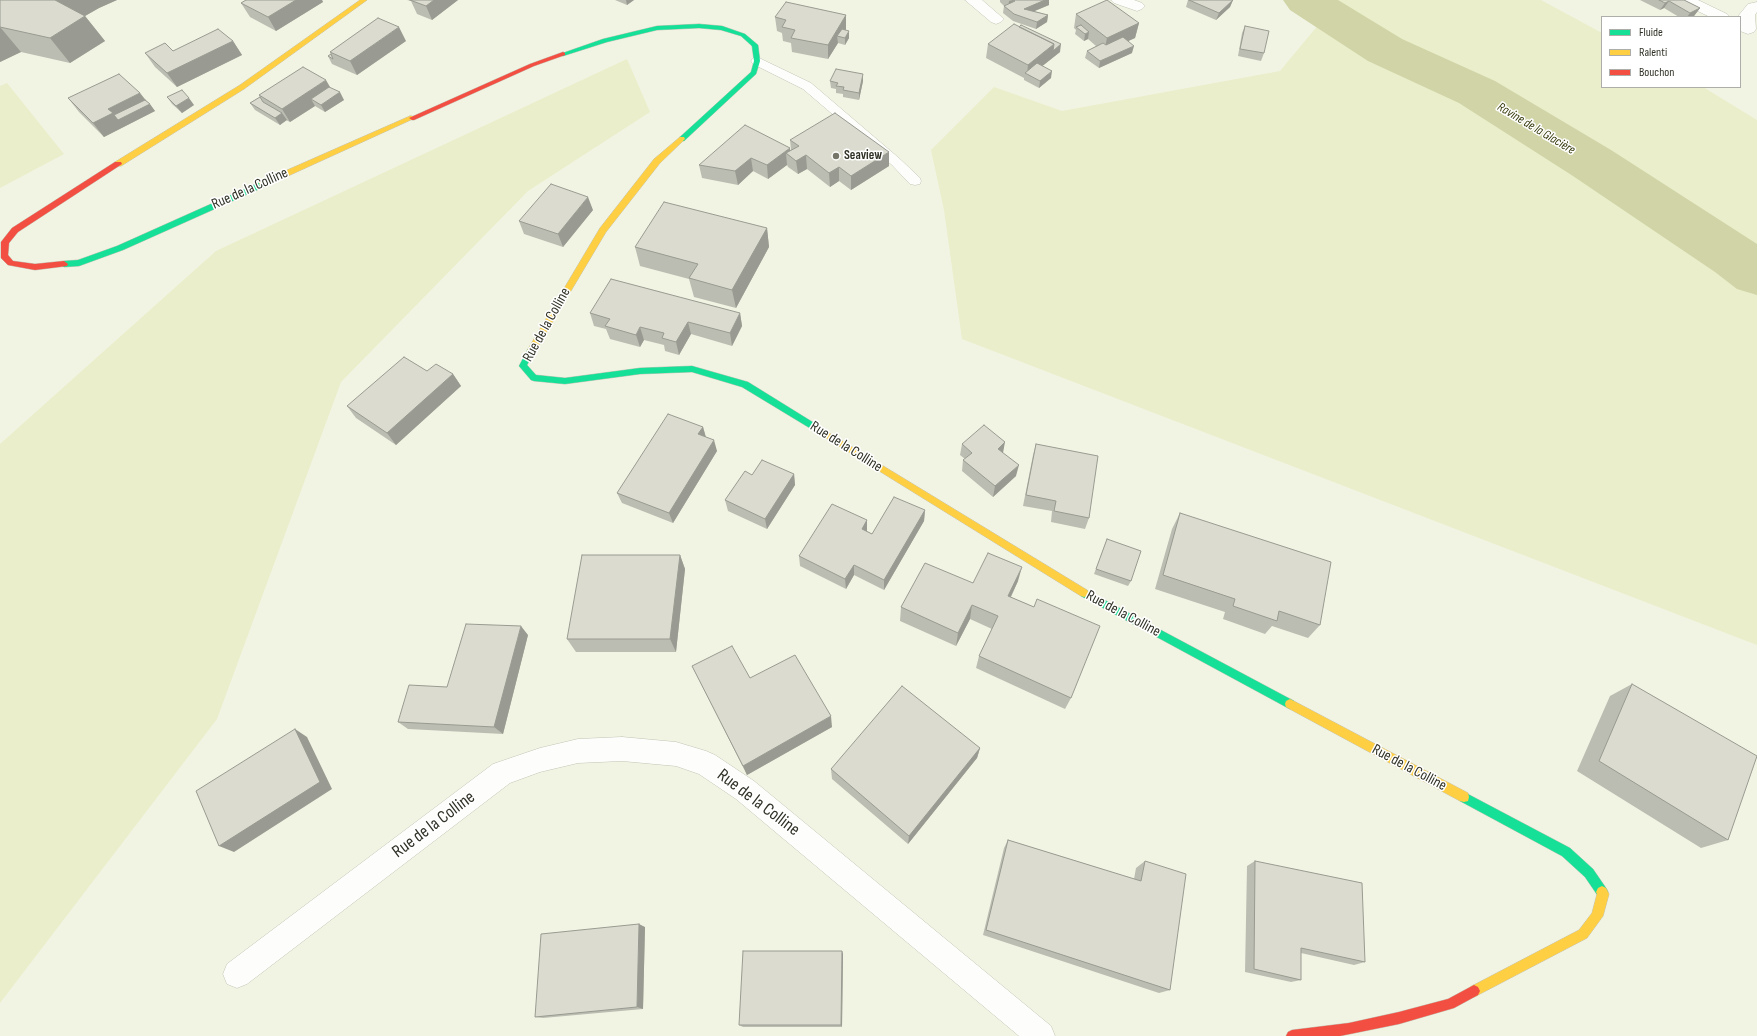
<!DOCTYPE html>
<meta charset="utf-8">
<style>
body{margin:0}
#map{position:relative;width:1757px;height:1036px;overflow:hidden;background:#f2f4e3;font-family:"Sofia Sans Condensed",sans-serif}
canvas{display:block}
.legend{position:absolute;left:1601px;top:16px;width:140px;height:72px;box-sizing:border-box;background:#fff;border:1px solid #adada9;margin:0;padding:5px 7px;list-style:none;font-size:12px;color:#313227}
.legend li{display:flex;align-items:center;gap:8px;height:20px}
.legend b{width:20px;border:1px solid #adada9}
</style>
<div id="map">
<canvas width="1757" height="1036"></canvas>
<ul class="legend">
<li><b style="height:5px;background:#16e098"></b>Fluide</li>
<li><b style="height:5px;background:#ffcf43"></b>Ralenti</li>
<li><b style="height:5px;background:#f24e42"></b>Bouchon</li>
</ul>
</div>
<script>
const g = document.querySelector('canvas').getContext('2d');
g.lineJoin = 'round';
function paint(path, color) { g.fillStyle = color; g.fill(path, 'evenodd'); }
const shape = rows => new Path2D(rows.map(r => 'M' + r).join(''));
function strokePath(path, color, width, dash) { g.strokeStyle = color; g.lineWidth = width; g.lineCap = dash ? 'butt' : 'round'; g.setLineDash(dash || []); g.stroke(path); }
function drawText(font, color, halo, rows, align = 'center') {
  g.font = font + ' "Sofia Sans Condensed",sans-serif'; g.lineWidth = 3; g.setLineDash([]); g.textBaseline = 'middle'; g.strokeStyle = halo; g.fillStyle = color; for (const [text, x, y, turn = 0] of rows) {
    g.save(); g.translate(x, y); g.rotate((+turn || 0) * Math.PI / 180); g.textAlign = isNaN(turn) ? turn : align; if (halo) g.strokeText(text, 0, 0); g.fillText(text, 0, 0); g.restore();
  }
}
paint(shape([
 [1339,0,1541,0,1602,33,1602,87,1703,87,1757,120,1757,645,962,339,944,210,931,150,994,87,1062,111,1280,71],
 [627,59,650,112,528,191,341,382,217,719,0,1003,0,444,216,251],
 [7,83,64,154,0,188,0,86]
]), '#eaeeca');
paint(shape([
 [1283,0,1338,0,1402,39,1495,81,1611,150,1757,244,1757,295,1737,289,1715,272,1573,176,1459,103,1368,61,1290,10,1283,0]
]), '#d0d4a6');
const lane = shape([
 [757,57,811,83,900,159,920,178,921,181,920,184,915,185,910,184,892,165,803,89,753,64,751,61,753,58,757,57]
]);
const street = shape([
 [965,0,982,0,1004,19,1001,22,996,24,991,22,965,0],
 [1111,0,1134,0,1142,3,1145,6,1142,9,1137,11,1114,3,1111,0],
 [1678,0,1698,0,1727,14,1730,17,1710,17,1681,3,1678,0],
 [1757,2,1757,12,1755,15,1756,29,1754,32,1748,34,1740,31,1739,15,1748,4,1757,2],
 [622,737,676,742,706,751,715,755,754,781,1051,1026,1055,1036,1019,1036,736,799,699,774,676,766,622,761,578,763,540,772,510,783,247,984,237,988,227,984,223,974,227,964,493,764,540,748,578,739,622,737]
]);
const fast = shape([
 [699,24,722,26,745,34,758,45,760,61,756,74,684,141,682,141,679,139,680,137,751,72,754,61,752,46,741,36,721,30,699,28,657,30,607,42,563,56,560,54,603,39,657,26,699,24],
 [260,182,263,182,267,184,266,186,123,250,79,266,64,267,60,264,64,261,78,260,117,246,260,182],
 [531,348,535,351,527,365,536,375,565,378,640,368,692,366,748,382,819,426,820,428,819,430,813,430,742,387,692,372,640,374,565,384,534,381,531,380,519,366,528,349,531,348],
 [1084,589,1294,701,1295,704,1294,707,1290,709,1286,707,1081,596,1079,593,1081,590,1084,589],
 [1464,792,1570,848,1593,869,1606,888,1608,892,1606,896,1602,898,1598,896,1585,877,1562,856,1460,801,1459,797,1460,793,1464,792]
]);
const slow = shape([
 [360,0,367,0,244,89,121,166,115,166,115,162,240,85,360,0],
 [410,116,412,116,415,118,266,186,263,186,259,184,260,182,410,116],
 [680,137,684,137,685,139,660,163,606,232,534,353,528,353,527,351,528,349,600,228,654,159,680,137],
 [816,425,1087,590,1089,593,1087,596,1084,597,1081,596,813,430,812,428,816,425],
 [1290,699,1468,793,1469,797,1468,801,1464,802,1460,801,1286,707,1285,704,1286,701,1290,699],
 [1602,886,1606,888,1609,894,1603,916,1587,938,1478,995,1474,997,1470,995,1468,991,1470,987,1579,930,1592,913,1597,894,1596,892,1598,888,1602,886]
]);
const jam = shape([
 [563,52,565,53,565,55,534,66,414,120,412,120,409,118,530,64,563,52],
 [115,162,121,162,122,164,18,232,9,243,8,255,13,261,35,264,64,261,68,264,67,266,35,270,8,265,1,258,1,242,12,228,115,162],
 [1474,985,1478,987,1480,991,1478,995,1454,1008,1399,1024,1340,1036,1286,1036,1288,1032,1292,1030,1349,1023,1399,1012,1448,999,1474,985]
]);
strokePath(lane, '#c2c3b5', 1);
strokePath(street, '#c2c3b5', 1);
strokePath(fast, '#c2c3b5', 1);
strokePath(slow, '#c2c3b5', 1);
strokePath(jam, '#c2c3b5', 1);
paint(lane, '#fdfdfb');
paint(street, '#fdfdfb');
paint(fast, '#16e098');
paint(slow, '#ffcf43');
paint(jam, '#f24e42');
paint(shape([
 [0,0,117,0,99,8,85,16,105,41,70,63,21,52,0,62],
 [246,0,322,0,323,2,276,31,250,17,241,3],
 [407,0,458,0,432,20,417,14,411,1],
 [615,0,634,0,627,5],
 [1000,0,1049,0,1049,5,1034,11,1048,15,1047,22,1036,29,1013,21,1003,13,1004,6,1000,2],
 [1188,0,1233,0,1230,7,1216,20,1186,7],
 [1640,0,1684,0,1700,8,1694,16,1692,17,1679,17,1664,8,1660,10],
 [1076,14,1139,23,1135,38,1128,41,1132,53,1099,68,1085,58,1087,51,1096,46,1088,39,1084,41,1075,34,1076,30,1074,28],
 [846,15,846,30,849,38,845,45,838,43,828,59,792,52,791,43,783,41,782,33,777,31,775,17],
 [1245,26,1264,53,1261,61,1238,56,1242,33],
 [233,41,242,55,177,87,155,67,145,53,173,51],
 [406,41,357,75,332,64,328,56,331,54,330,52],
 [988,44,1060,52,1042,66,1051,78,1039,88,1024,80,1024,78,986,58],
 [830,81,863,81,859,100,843,97,843,94,836,93,836,89,831,88],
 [331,88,344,100,325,112,315,106,290,122,286,120,280,125,255,110,250,103,260,97,259,95],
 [140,93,155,111,104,137,79,112,68,98],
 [167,97,194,105,182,113,172,104],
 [790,140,889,166,851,190,839,181,830,187,807,169,798,174,788,167,787,165,768,179,753,171,738,185,702,178,699,165,790,151,791,150],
 [593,210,563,247,524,234,519,221],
 [767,228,769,247,736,308,694,297,689,279,640,266,635,247],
 [590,313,740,313,742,326,732,346,691,334,679,355,665,351,664,345,644,340,640,347,610,339,606,329,594,326],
 [427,371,453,374,461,386,396,445,356,418,347,406],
 [703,427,706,437,717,451,673,523,622,503,617,493],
 [962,444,1003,453,1016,476,993,497,962,471,963,460,965,459,960,455],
 [1036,444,1089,518,1085,529,1051,522,1052,511,1023,506,1033,455],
 [794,474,795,485,767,529,728,511,725,500,752,475],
 [925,510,924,521,884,590,854,575,846,589,800,566,799,556,867,520,867,531,872,534],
 [1180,513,1320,625,1308,638,1272,626,1265,634,1223,619,1225,612,1155,589,1172,529],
 [1107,539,1131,581,1128,586,1094,574],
 [680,555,685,569,676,652,576,652,567,639],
 [1018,581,1011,597,1034,607,1071,698,1065,709,976,668,979,656,992,629,970,619,956,646,900,621,901,607,973,583],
 [528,635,503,734,408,729,398,722,447,687],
 [692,666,750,678,832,727,747,775,698,678],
 [1632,684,1728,840,1701,848,1577,771,1610,696],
 [980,748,977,758,908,844,832,779,831,769],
 [1008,840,1134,879,1136,868,1145,861,1170,990,1159,993,983,935,1004,848],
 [1255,861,1365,962,1354,965,1301,953,1301,980,1291,982,1245,972,1247,866],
 [645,927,643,1009,543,1018,535,1017],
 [842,951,843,954,842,1027,743,1027,739,1025]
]), '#bcbdb2');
paint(shape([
 [53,0,117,0,99,8,71,24],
 [296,0,322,0,323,2,276,31,268,17],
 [434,0,458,0,432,20,426,6],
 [626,0,634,0,627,5],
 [1013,0,1012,7,1008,9,1009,1],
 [1045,0,1049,0,1049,5,1023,16,1024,9],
 [1233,0,1230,7,1216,20,1219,13],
 [1669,1,1664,8,1660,10,1665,3],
 [1700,8,1694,16,1692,17,1687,17,1690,13],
 [846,15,846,29,842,37,837,36,838,43,828,59,828,45],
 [1048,15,1047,22,1036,29,1037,22],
 [85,16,105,41,70,63,50,38],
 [1139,23,1135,38,1104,52,1107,38],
 [0,27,21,52,0,62],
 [399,27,406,41,357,75,350,61],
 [849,31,849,38,845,45,845,38],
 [1089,32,1088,39,1084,41,1085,34],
 [233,41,242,55,177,87,167,73],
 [1054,44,1061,44,1060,52,1030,76,1027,74,1028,65],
 [1134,46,1132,53,1099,68,1100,61],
 [1052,71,1051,78,1039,88,1040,81],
 [863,74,863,81,859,100,859,93],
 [326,80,334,94,311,99,315,106,290,122,282,109],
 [340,92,344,100,325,112,321,105],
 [140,93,149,105,150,104,155,111,104,137,93,123,108,109],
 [189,98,194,105,182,113,176,106],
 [282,113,287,120,280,125,275,118],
 [790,148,791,157,786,153,787,165,768,179,767,165],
 [889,152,889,166,851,190,851,176],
 [806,155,807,169,798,174,796,161],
 [751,158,753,171,738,185,735,171],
 [839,167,839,181,830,187,829,173],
 [588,197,593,210,563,247,558,234],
 [767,228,769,247,736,308,732,290],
 [740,313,742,326,732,346,730,333],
 [688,322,691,334,679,355,676,342],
 [640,327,644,340,640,347,636,335],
 [453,374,461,386,396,445,387,433],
 [703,427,706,438,698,434],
 [714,440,717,451,673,523,669,513],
 [1005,442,1003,453,998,449],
 [1019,465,1016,476,993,497,995,486],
 [794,474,795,485,767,529,765,519],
 [925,510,924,521,884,590,884,580],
 [867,520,867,531,862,539,862,529],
 [680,555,685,569,676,652,670,639],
 [854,565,854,575,846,589,845,579],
 [1022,567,1018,581,1005,609,1008,596],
 [972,605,970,619,956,646,958,633],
 [521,626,528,635,503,734,494,727],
 [831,716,832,727,747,775,743,766],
 [295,729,307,737,332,789,234,852,219,846],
 [980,748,977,758,908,844,909,836],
 [639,924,645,927,643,1009,637,1007],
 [842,951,843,954,842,1027,841,1025]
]), '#999a91');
const building = shape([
 [0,0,55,0,85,16,50,38,0,27,0,0],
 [246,0,296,0,268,17,241,3,246,0],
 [410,0,434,0,426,6,410,0],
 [1013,0,1045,0,1024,9,1048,15,1037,22,1014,14,1004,6,1015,1,1013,0],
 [1107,0,1139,23,1107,38,1076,14,1107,0],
 [1189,0,1233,0,1219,13,1189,0],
 [1659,0,1684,0,1700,8,1690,13,1669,1,1665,3,1659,0],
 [786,2,846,15,828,45,791,38,795,30,782,27,786,20,775,17,786,2],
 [378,18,399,27,350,61,330,52,378,18],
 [1014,24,1054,44,1028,65,988,44,1014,24],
 [1021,25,1061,44,1053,51,1054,44,1019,27,1021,25],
 [1081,25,1089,32,1085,34,1076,27,1081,25],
 [1245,26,1269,31,1264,53,1240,49,1245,26],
 [218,29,233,41,167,73,145,53,165,43,173,51,218,29],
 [842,29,849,31,845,38,837,36,842,29],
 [1123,37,1134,46,1100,61,1087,51,1103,43,1106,45,1123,37],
 [331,54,333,59,328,56,331,54],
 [1037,63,1052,71,1040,81,1025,73,1037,63],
 [303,67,326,80,282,109,259,95,303,67],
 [836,69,863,74,859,93,843,90,844,87,836,86,838,83,830,81,836,69],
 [119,74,140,93,108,109,113,113,93,123,68,98,119,74],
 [329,87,340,92,321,105,311,99,329,87],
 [182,90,189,98,176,106,167,97,182,90],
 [260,97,263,102,282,113,275,118,250,103,260,97],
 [145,100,150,104,118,120,114,115,145,100],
 [835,113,889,152,851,176,839,167,829,173,806,155,796,161,786,153,799,146,790,140,835,113],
 [745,125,790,148,767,165,751,158,735,171,699,165,745,125],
 [551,184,588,197,558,234,519,221,551,184],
 [664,202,767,228,732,290,689,278,698,264,635,247,664,202],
 [611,279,740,313,730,333,688,322,676,342,662,338,664,333,640,327,636,335,605,326,610,319,590,313,611,279],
 [404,357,427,371,436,364,453,374,387,433,347,406,404,357],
 [668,414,703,427,698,434,714,440,669,513,617,493,668,414],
 [984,425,1005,442,998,449,1019,465,995,486,963,460,972,453,962,444,984,425],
 [1036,444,1098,456,1089,518,1054,511,1056,501,1026,495,1036,444],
 [762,460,794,474,765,519,725,500,745,471,752,475,762,460],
 [894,497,925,510,884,580,854,565,845,579,799,556,832,504,867,520,862,529,872,534,894,497],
 [1180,513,1331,562,1320,625,1279,611,1277,621,1233,606,1235,599,1163,575,1180,513],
 [1107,539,1141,551,1131,581,1096,569,1107,539],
 [988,553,1022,567,1008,596,1034,607,1037,599,1100,626,1071,698,979,656,998,616,972,605,958,633,901,607,925,563,973,583,988,553],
 [582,555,680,555,670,639,567,639,582,555],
 [466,624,521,626,494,727,398,722,409,685,447,687,466,624],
 [732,646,750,678,795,655,831,716,743,766,692,666,732,646],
 [1632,684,1757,756,1728,840,1599,761,1632,684],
 [902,686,980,748,909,836,831,769,902,686],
 [295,729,320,782,219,846,196,791,295,729],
 [1008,840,1141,881,1145,861,1186,874,1170,990,986,930,1008,840],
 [1255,861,1362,883,1365,962,1301,948,1301,980,1254,969,1255,861],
 [639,924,637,1007,535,1017,541,934,639,924],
 [743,951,842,951,841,1025,739,1025,743,951]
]);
paint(building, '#dbdccf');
strokePath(building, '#999a91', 1);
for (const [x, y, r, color] of [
 [836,156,4,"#757669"]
]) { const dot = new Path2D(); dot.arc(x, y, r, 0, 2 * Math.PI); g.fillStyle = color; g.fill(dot); strokePath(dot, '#fff', 1.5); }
drawText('italic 13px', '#3a3c0e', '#fff', [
 ["Ravine de la Glacière",1536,129,31]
]);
drawText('bold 13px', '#313227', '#fff', [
 ["Seaview",844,156]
], 'left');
drawText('15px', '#313227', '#fff', [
 ["Rue de la Colline",250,189,-24],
 ["Rue de la Colline",547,325,-61],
 ["Rue de la Colline",846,447,32],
 ["Rue de la Colline",1123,614,28],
 ["Rue de la Colline",1409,768,28]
]);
drawText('18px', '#313227', '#fff', [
 ["Rue de la Colline",758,803,37],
 ["Rue de la Colline",434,825,-37]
]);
</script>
